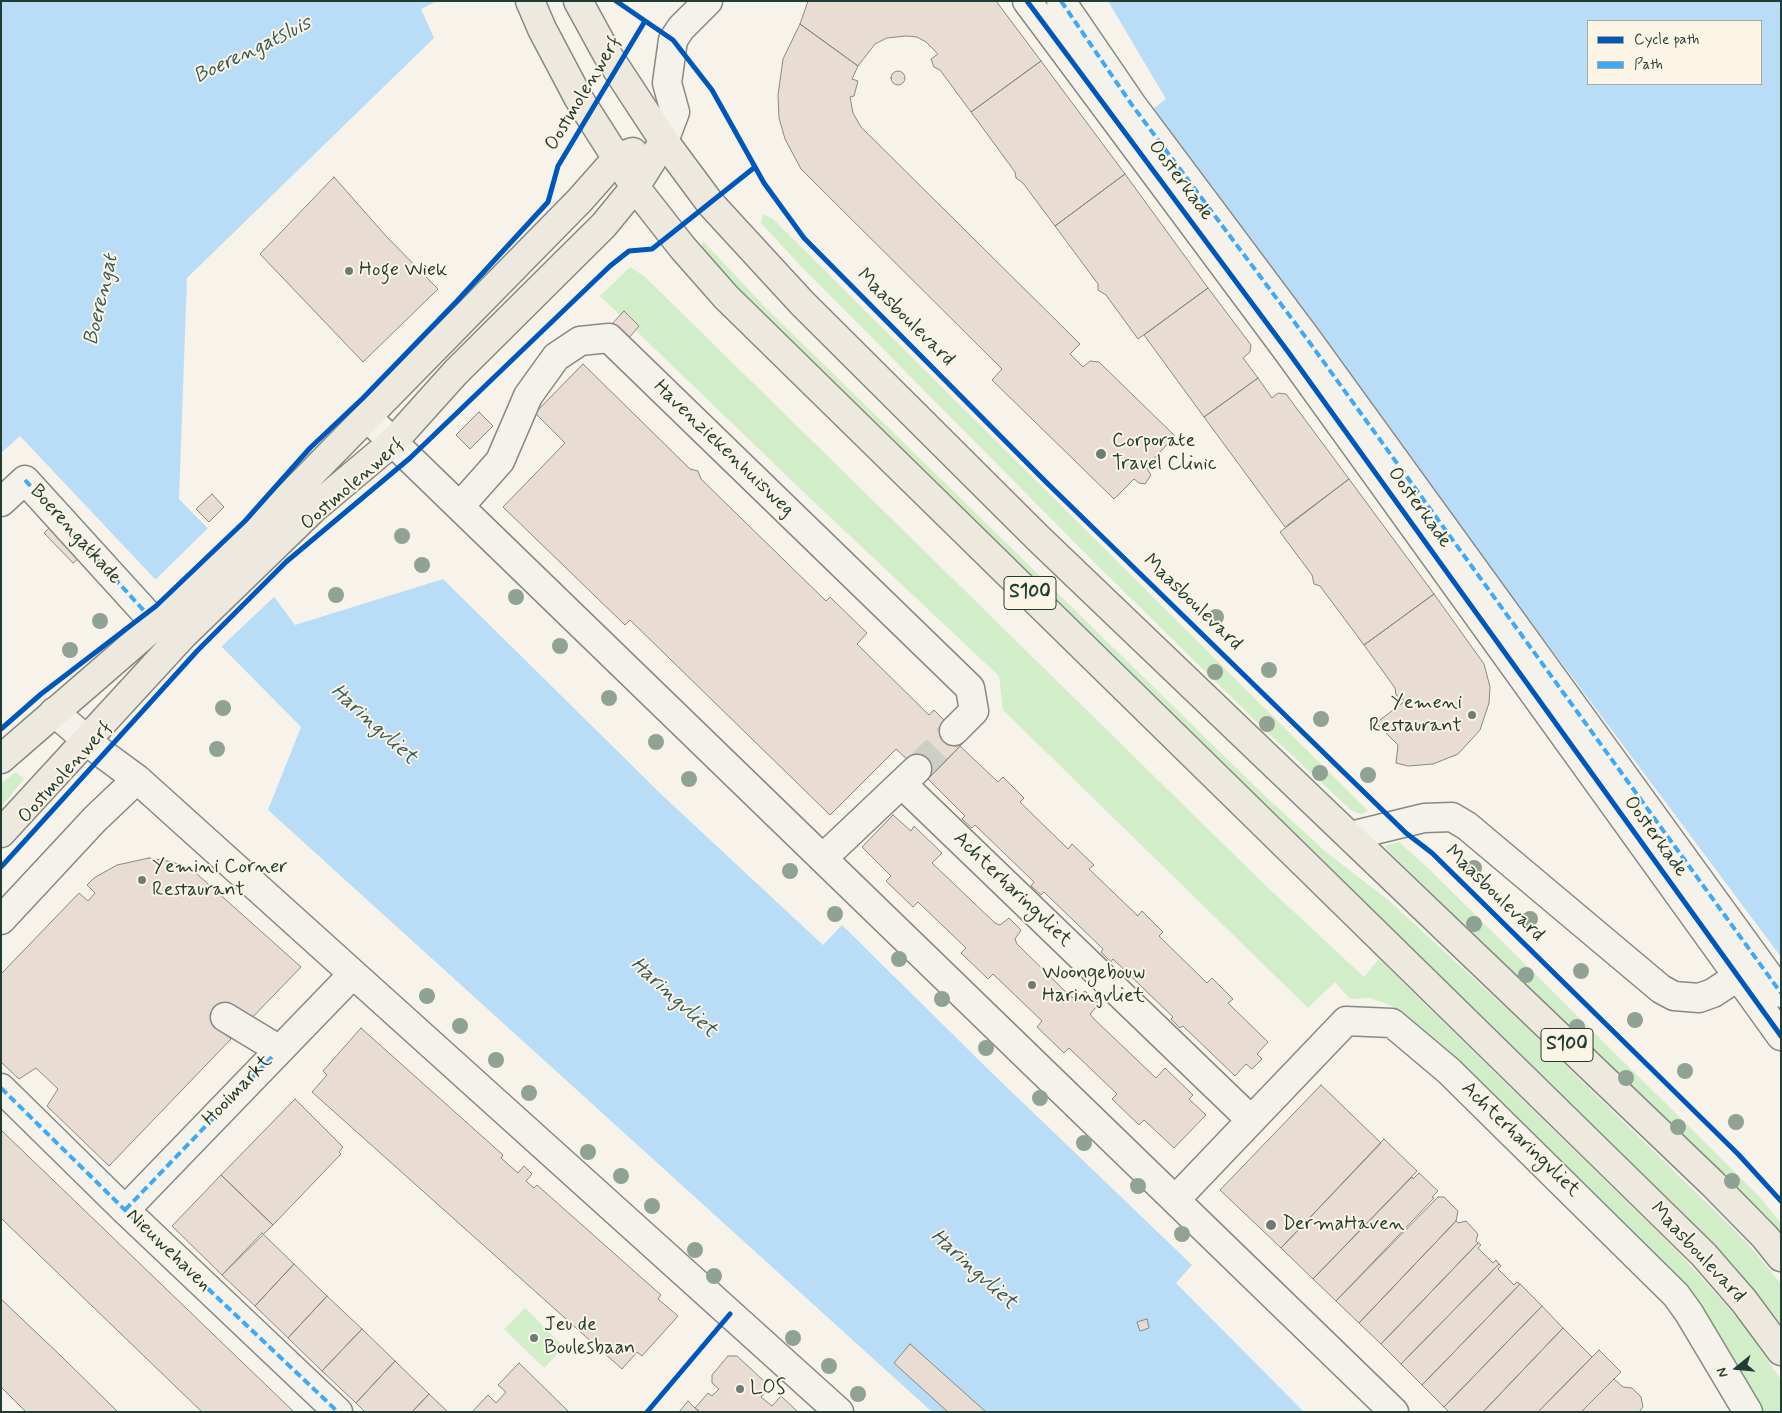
<!DOCTYPE html>
<style>
body{margin:0}
#map{position:relative;width:1782px;height:1413px;overflow:hidden;background:#f7f3ea;font-family:Mynerve,sans-serif}
canvas{display:block}
.frame{position:absolute;inset:0;border:2px solid #1f3d34;pointer-events:none}
.legend{position:absolute;left:1587px;top:20px;width:175px;height:65px;box-sizing:border-box;background:#fcf5e5;border:1px solid #a4ab9e;margin:0;padding:6px 9px;list-style:none;font-size:15px;color:#1f3d34}
.legend li{display:flex;align-items:center;gap:10px;height:25px}
.legend b{width:25px;border:1px solid #a4ab9e}
.north{position:absolute;left:1712px;top:1343px;width:50px;height:50px;-webkit-text-stroke:4px #fcf5e5;paint-order:stroke;rotate:253deg;font-size:14px;font-weight:700;line-height:20px;text-align:center;color:#1f3d34}
.north::after{content:'';display:block;margin:auto;width:18px;height:22px;background:#1f3d34;clip-path:polygon(50% 0,100% 100%,50% 72%,0 100%)}
</style>
<div id="map">
<canvas width="1782" height="1413"></canvas>
<div class="frame"></div>
<ul class="legend">
<li><b style="height:6px;background:#0057b8"></b>Cycle path</li>
<li><b style="height:6px;background:#3fa9f5"></b>Path</li>
</ul>
<div class="north">N</div>
</div>
<script>
const g = document.querySelector('canvas').getContext('2d');
g.lineJoin = 'round';
function paint(path, color) { g.fillStyle = color; g.fill(path, 'evenodd'); }
const shape = rows => new Path2D(rows.map(r => 'M' + r).join(''));
function strokePath(path, color, width, dash) { g.strokeStyle = color; g.lineWidth = width; g.lineCap = dash ? 'butt' : 'round'; g.setLineDash(dash || []); g.stroke(path); }
function drawText(font, color, halo, rows, align = 'center') {
  g.font = font + ' Mynerve,sans-serif'; g.lineWidth = 4; g.setLineDash([]); g.textBaseline = 'middle'; g.strokeStyle = halo; g.fillStyle = color; for (const [text, x, y, turn = 0] of rows) {
    g.save(); g.translate(x, y); g.rotate((+turn || 0) * Math.PI / 180); g.textAlign = isNaN(turn) ? turn : align; if (halo) g.strokeText(text, 0, 0); g.fillText(text, 0, 0); g.restore();
  }
}
paint(shape([
 [763,214,773,219,1368,811,1361,814,1352,811,1269,734,1094,562,797,262,761,223],
 [703,241,764,306,1264,795,1326,852,1387,899,1433,941,1523,1024,1716,1212,1748,1244,1781,1284,1781,1324,1733,1264,1688,1218,1526,1059,1430,971,731,283,701,248],
 [630,267,644,276,1264,884,1364,977,1379,959,1680,1254,1741,1322,1781,1380,1781,1412,1756,1412,1663,1271,1392,1006,1370,998,1350,999,1335,982,1308,1008,1003,710,999,676,815,503,600,296],
 [16,772,24,779,1,807,1,783],
 [1399,842,1428,868,1758,1195,1781,1223,1781,1240,1384,846],
 [525,1308,564,1347,544,1368,504,1329]
]), '#d1eec8');
paint(shape([
 [1,1,437,1,421,9,434,38,187,278,179,499,272,594,295,625,443,579,663,796,823,945,842,925,993,1074,1192,1265,1176,1283,1304,1412,932,1412,268,810,301,727,153,577,20,436,1,453],
 [1108,1,1781,1,1781,957,1150,111,1166,99],
 [1588,21,1761,21,1761,84,1588,84]
]), '#b9ddf7');
paint(shape([
 [208,528,276,595,221,647,154,581]
]), '#f7f3ea');
const building = shape([
 [808,1,996,1,1041,61,971,112,940,70,934,67,931,59,938,54,926,42,917,37,906,36,887,38,875,44,858,66,800,24,808,1],
 [800,24,858,66,852,79,858,81,854,96,850,97,853,113,861,127,1080,344,1070,354,1083,367,1090,361,1099,362,1175,436,1146,467,1151,475,1145,484,1139,483,1134,479,1114,499,992,380,1002,369,801,169,785,139,779,118,778,95,783,59,800,24],
 [1041,61,1125,174,1055,226,1023,183,1016,178,1015,172,971,112,1041,61],
 '891 78a7 7 0 1 1 14 0a7 7 0 1 1-14 0Z',
 [1125,174,1208,288,1138,339,1106,295,1098,290,1098,284,1055,226,1125,174],
 [334,177,386,236,438,289,363,362,260,254,334,177],
 [1208,288,1251,345,1250,352,1243,358,1258,378,1204,417,1144,335,1208,288],
 [624,311,639,326,628,339,610,326,624,311],
 [583,364,690,469,698,471,701,479,826,601,830,597,867,633,857,644,929,715,934,710,965,741,928,779,896,749,830,815,630,620,625,625,503,507,565,443,535,413,583,364],
 [1258,378,1272,398,1278,393,1286,394,1349,479,1285,527,1204,417,1258,378],
 [479,412,493,426,470,449,456,435,479,412],
 [1349,479,1434,594,1364,645,1320,586,1314,584,1312,575,1280,532,1349,479],
 [212,494,224,507,209,522,196,509,212,494],
 [49,528,79,558,73,563,44,533,49,528],
 [1434,594,1484,664,1490,687,1489,703,1480,730,1458,754,1433,764,1408,766,1396,763,1398,745,1376,723,1405,701,1396,695,1395,688,1364,645,1434,594],
 [960,746,998,782,1003,777,1024,798,1020,802,1068,849,1072,844,1094,865,1089,869,1138,916,1142,911,1163,932,1159,936,1207,983,1212,978,1233,999,1228,1003,1268,1042,1257,1054,1262,1059,1252,1069,1246,1064,1235,1076,1183,1026,1180,1028,1171,1019,1173,1017,1113,959,1111,962,1101,952,1103,949,1044,892,1041,895,1031,886,1034,882,975,825,972,828,962,819,965,816,928,779,960,746],
 [893,815,911,831,914,826,942,853,932,863,995,923,1000,925,1009,918,1021,930,1015,939,1017,944,1070,996,1075,999,1085,991,1097,1002,1098,1005,1090,1014,1094,1019,1156,1078,1165,1068,1193,1095,1189,1099,1206,1115,1174,1148,1144,1120,1139,1125,1112,1099,1117,1094,1069,1048,1064,1053,1037,1027,1042,1021,993,974,988,979,961,953,966,948,918,902,913,907,886,881,891,876,862,847,893,815],
 [149,858,173,862,197,874,301,967,247,1023,217,1026,231,1039,109,1166,47,1106,58,1089,36,1068,19,1079,1,1062,1,974,79,893,88,901,95,893,87,885,94,878,117,865,149,858],
 [361,1028,503,1155,501,1158,518,1173,524,1166,532,1174,526,1181,534,1188,537,1185,661,1295,658,1299,678,1316,642,1356,637,1352,622,1369,312,1092,327,1075,323,1071,361,1028],
 [1321,1085,1381,1143,1281,1248,1220,1190,1321,1085],
 [295,1099,343,1147,339,1152,341,1154,273,1225,221,1175,295,1099],
 [1,1130,294,1412,202,1412,36,1252,1,1218,1,1130],
 [1384,1139,1417,1171,1313,1279,1281,1248,1384,1139],
 [1419,1173,1438,1191,1432,1197,1434,1198,1336,1301,1313,1279,1412,1177,1413,1179,1419,1173],
 [221,1175,273,1225,222,1275,172,1226,221,1175],
 [1438,1197,1444,1197,1458,1211,1456,1221,1359,1323,1336,1301,1438,1197],
 [1456,1221,1458,1223,1466,1221,1478,1234,1476,1241,1478,1243,1381,1344,1359,1323,1456,1221],
 [262,1233,294,1264,255,1306,222,1275,262,1233],
 [1478,1243,1481,1245,1478,1248,1493,1263,1496,1260,1499,1264,1401,1364,1381,1344,1478,1243],
 [294,1264,327,1296,288,1338,255,1306,294,1264],
 [1499,1264,1501,1266,1498,1269,1514,1285,1517,1282,1520,1284,1422,1385,1401,1364,1499,1264],
 [1520,1284,1542,1306,1444,1407,1422,1385,1520,1284],
 [327,1296,362,1329,322,1371,288,1338,327,1296],
 [1,1299,61,1356,118,1412,26,1412,1,1387,1,1299],
 [1542,1306,1563,1328,1483,1412,1449,1412,1444,1407,1542,1306],
 [1147,1319,1149,1328,1140,1331,1137,1322,1147,1319],
 [1563,1328,1592,1357,1538,1412,1483,1412,1563,1328],
 [362,1329,395,1361,356,1403,322,1371,362,1329],
 [910,1344,986,1412,948,1412,894,1363,910,1344],
 [1599,1350,1621,1372,1581,1412,1538,1412,1599,1350],
 [728,1356,737,1356,765,1382,766,1391,761,1397,772,1406,781,1396,798,1412,700,1412,695,1408,708,1393,712,1396,719,1389,712,1383,712,1375,728,1356],
 [395,1361,429,1394,412,1412,365,1412,356,1403,395,1361],
 [519,1363,569,1412,472,1412,488,1395,496,1403,506,1392,498,1385,519,1363],
 [1614,1379,1623,1387,1632,1388,1641,1397,1643,1407,1639,1412,1581,1412,1614,1379],
 [429,1394,448,1412,412,1412,429,1394],
 [688,1401,695,1408,700,1412,679,1412,688,1401]
]);
paint(building, '#e8dcd3');
strokePath(building, '#868984', 1);
strokePath(shape([
 [917,769,954,731]
]), '#cccfc6', 28, [28, 14]);
const minor = shape([
 [1027,1,1289,353,1781,1036],
 [1061,1,1132,105,1307,339,1781,993],
 [664,141,675,112,667,83,673,40,681,28,708,1],
 [368,418,1394,1412],
 [1,502,25,480,146,613],
 [460,506,500,461,528,396,556,357,580,341,609,338,970,688,974,711,954,731],
 [54,712,103,754,137,779,839,1412],
 [902,784,1251,1120],
 [1350,836,1424,818,1452,817,1467,826,1661,989,1674,996,1699,998,1713,993,1737,977],
 [823,858,917,769],
 [1,920,95,819,137,779],
 [225,1017,278,1049],
 [1,1088,125,1210,338,1412],
 [1175,1200,1346,1021,1392,1023,1449,1071,1676,1295,1689,1313,1748,1412],
 [125,1210,353,974]
]);
const major = shape([
 [530,1,542,29,579,99,635,187,682,247,726,297,1704,1255,1744,1301,1781,1351],
 [578,1,607,54,664,141,710,203,802,303,1038,538,1712,1183,1765,1237,1781,1257],
 [1,759,166,616,255,531,580,200,618,157,633,152],
 [1,833,183,635,313,509,394,441,456,372,604,225,635,187,664,141]
]);
strokePath(minor, '#868984', 31);
strokePath(major, '#868984', 31);
strokePath(minor, '#f5f2ec', 28);
strokePath(major, '#eee9df', 28);
strokePath(shape([
 [1061,1,1132,105,1307,339,1781,993],
 [25,480,146,613],
 [1,1088,125,1210,338,1412],
 [125,1210,274,1055]
]), '#3fa9f5', 4, [8, 4]);
strokePath(shape([
 [616,1,673,40,712,90,764,183,804,238,1045,481,1406,833,1432,853,1738,1154,1781,1201],
 [1027,1,1289,353,1781,1036],
 [1,729,41,694,156,606,245,521,310,448,363,398,457,301,548,202,558,166,645,21],
 [1,867,198,650,286,562,410,458,610,266,629,251,652,249,755,167],
 [647,1412,730,1314]
]), '#0057b8', 5);
g.fillStyle = '#90a293';
for (const [x, y] of [
 [402,536],
 [422,565],
 [336,595],
 [516,597],
 [1216,617],
 [100,621],
 [560,646],
 [70,650],
 [1269,670],
 [1215,672],
 [609,698],
 [223,708],
 [1321,719],
 [1267,724],
 [656,742],
 [217,749],
 [1320,773],
 [1368,775],
 [689,779],
 [1474,868],
 [790,871],
 [835,914],
 [1530,919],
 [1474,924],
 [899,959],
 [1581,971],
 [1526,975],
 [427,996],
 [942,999],
 [1635,1020],
 [460,1026],
 [1577,1027],
 [986,1048],
 [496,1060],
 [1685,1071],
 [1626,1078],
 [529,1093],
 [1040,1098],
 [1736,1122],
 [1678,1127],
 [1084,1143],
 [588,1152],
 [621,1176],
 [1732,1181],
 [1138,1186],
 [652,1206],
 [1182,1234],
 [695,1250],
 [714,1276],
 [793,1338],
 [829,1366],
 [858,1394]
]) { g.beginPath(); g.arc(x, y, 8, 0, 2 * Math.PI); g.fill(); }
for (const [x, y, r, color] of [
 [349,271,5,"#6b7d74"],
 [1101,454,6,"#6b7d74"],
 [1472,715,5,"#6b7d74"],
 [142,880,5,"#6b7d74"],
 [1032,985,5,"#6b7d74"],
 [1271,1225,6,"#6b7d74"],
 [534,1338,5,"#6b7d74"],
 [740,1389,5,"#6b7d74"]
]) { const dot = new Path2D(); dot.arc(x, y, r, 0, 2 * Math.PI); g.fillStyle = color; g.fill(dot); strokePath(dot, '#fcf5e5', 2); }
for (const [x, y, w] of [
 [1030,593,52],
 [1567,1045,52]
]) { const box = new Path2D(); box.roundRect(x - w / 2, y - 16.5, w, 33, 4); g.fillStyle = '#fcf5e5'; g.fill(box); strokePath(box, '#1f3d34', 1); }
drawText('bold 19px', '#1f3d34', null, [
 ["S100",1030,593],
 ["S100",1567,1045]
]);
drawText('20px', '#1f3d34', '#fcf5e5', [
 ["Oostmolenwerf",584,94,-59],
 ["Oosterkade",1180,181,53],
 ["Maasboulevard",905,318,45],
 ["Havenziekenhuisweg",723,449,44],
 ["Oostmolenwerf",353,485,-41],
 ["Oosterkade",1419,508,54],
 ["Boerengatkade",75,535,48],
 ["Maasboulevard",1192,603,44],
 ["Oostmolenwerf",66,773,-48],
 ["Oosterkade",1655,837,54],
 ["Achterharingvliet",1012,890,44],
 ["Maasboulevard",1494,894,44],
 ["Hooimarkt",238,1091,-46],
 ["Achterharingvliet",1520,1140,44],
 ["Nieuwehaven",168,1251,44],
 ["Maasboulevard",1697,1253,47]
]);
drawText('20px', '#1f3d34', '#fcf5e5', [
 ["Hoge Wiek",359,271],
 ["Corporate",1112,442],
 ["Travel Clinic",1112,465],
 ["Yemeni",1462,704,"right"],
 ["Restaurant",1462,727,"right"],
 ["Yemini Corner",152,868],
 ["Restaurant",152,891],
 ["Woongebouw",1042,974],
 ["Haringvliet",1042,997],
 ["DermaHaven",1282,1225],
 ["Jeu de",544,1326],
 ["Boulesbaan",544,1349],
 ["LOS",750,1389]
], 'left');
drawText('italic 21px', '#385b5c', '#fcf5e5', [
 ["Boerengatsluis",253,51,-26],
 ["Boerengat",102,300,-77],
 ["Haringvliet",373,725,42],
 ["Haringvliet",673,998,42],
 ["Haringvliet",973,1270,42]
]);
</script>
